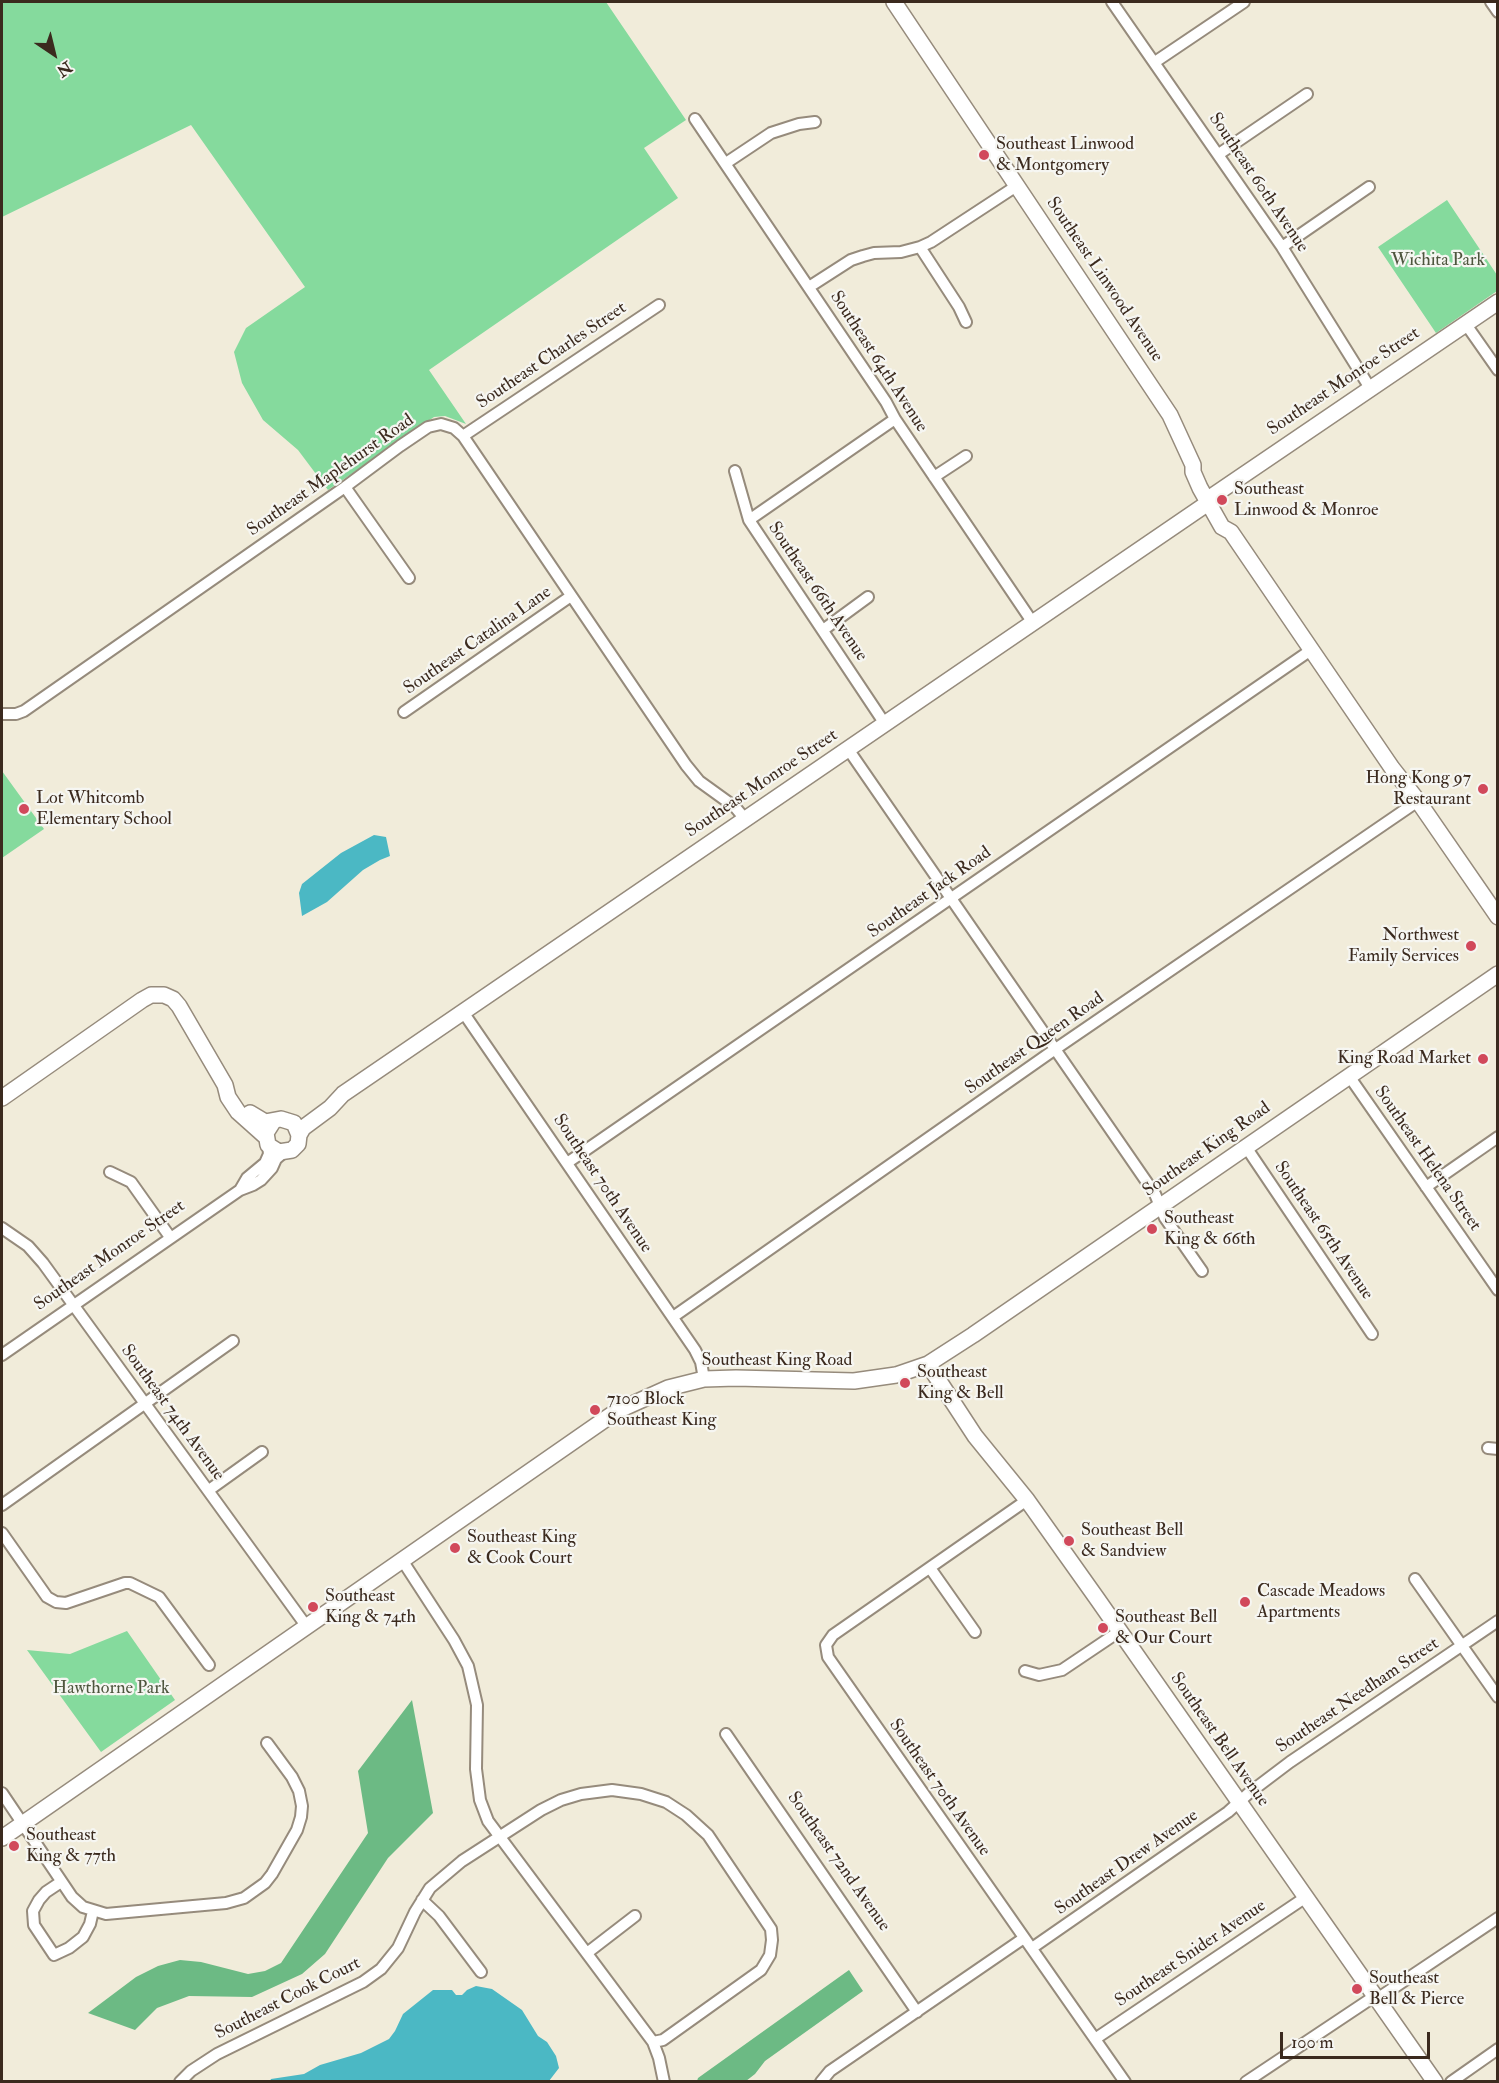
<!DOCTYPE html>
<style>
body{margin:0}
#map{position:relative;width:1499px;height:2083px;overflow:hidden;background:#f1ecda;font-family:"IM FELL Double Pica",serif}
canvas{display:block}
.frame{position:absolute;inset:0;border:3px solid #3b2a1e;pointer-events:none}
.north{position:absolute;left:24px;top:24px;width:60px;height:60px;-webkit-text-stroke:4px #f6f6f2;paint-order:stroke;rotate:145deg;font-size:16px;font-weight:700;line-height:24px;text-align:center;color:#3b2a1e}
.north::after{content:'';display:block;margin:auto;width:21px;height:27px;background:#3b2a1e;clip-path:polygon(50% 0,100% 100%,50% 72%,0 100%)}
.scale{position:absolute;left:1280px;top:2032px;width:150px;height:27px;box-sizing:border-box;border:3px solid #3b2a1e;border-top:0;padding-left:8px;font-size:18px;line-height:21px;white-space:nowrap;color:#3b2a1e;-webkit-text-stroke:4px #f6f6f2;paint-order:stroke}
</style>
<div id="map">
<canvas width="1499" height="2083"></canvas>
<div class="frame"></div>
<div class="north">N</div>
<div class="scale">100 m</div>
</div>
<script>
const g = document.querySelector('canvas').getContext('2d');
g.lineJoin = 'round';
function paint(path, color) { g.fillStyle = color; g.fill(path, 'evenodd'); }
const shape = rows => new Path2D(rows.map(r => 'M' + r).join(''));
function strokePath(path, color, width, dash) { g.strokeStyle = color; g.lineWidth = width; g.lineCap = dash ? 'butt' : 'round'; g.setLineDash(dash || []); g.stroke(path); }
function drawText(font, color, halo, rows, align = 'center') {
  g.font = font + ' "IM FELL Double Pica",serif'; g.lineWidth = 4.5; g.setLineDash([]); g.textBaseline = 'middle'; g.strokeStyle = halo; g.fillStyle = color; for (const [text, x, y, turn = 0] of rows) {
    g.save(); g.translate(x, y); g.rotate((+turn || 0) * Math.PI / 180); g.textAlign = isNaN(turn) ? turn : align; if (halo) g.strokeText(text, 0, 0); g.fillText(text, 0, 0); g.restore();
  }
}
paint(shape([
 [2,2,606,2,686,120,644,148,678,198,429,370,466,424,445,416,434,417,328,490,298,450,263,420,242,383,234,352,246,328,305,287,191,125,2,217],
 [1447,200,1497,275,1497,291,1436,333,1378,247],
 [2,771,44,829,2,858],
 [127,1631,175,1700,101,1752,27,1650,70,1654]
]), '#85da9d');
paint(shape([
 [412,1700,433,1813,388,1858,325,1954,302,1974,252,1997,189,1996,157,2008,135,2030,88,2013,136,1977,158,1966,180,1960,201,1962,248,1974,265,1971,281,1963,368,1833,358,1771],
 [849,1970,863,1991,765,2061,755,2074,746,2081,697,2081,698,2078]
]), '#6cba84');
paint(shape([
 [374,835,386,837,390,856,380,860,363,870,327,902,302,916,299,893,302,884,341,853],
 [476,1986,492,1989,522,2010,538,2036,547,2042,556,2056,559,2068,549,2081,270,2081,271,2079,304,2074,320,2065,361,2053,389,2039,395,2031,403,2014,433,1990,452,1990,456,1995,462,1995,467,1990]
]), '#4bb8c4');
const street = shape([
 [1112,2,1282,247,1370,388],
 [1491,2,1498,12],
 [1155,62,1244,2],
 [695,119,886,402,895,419,1033,623],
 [1219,154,1307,94],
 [726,163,771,133,799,124,815,122],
 [920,247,959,307,966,322],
 [1282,247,1369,187],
 [809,287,851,260,863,256,874,253,901,252,920,247,931,242,1018,185],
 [1465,323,1498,370],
 [463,436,659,305],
 [735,471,749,520,885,724],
 [934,477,966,456],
 [345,487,409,578],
 [749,520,895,419],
 [823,630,868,597],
 [404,712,571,596],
 [2,714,16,714,24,711,345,487,400,446,428,427,441,424,454,428,463,436,686,765,699,781,735,807,745,819],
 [848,749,1155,1194,1165,1218,1202,1271],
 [463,1012,695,1350,701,1362,704,1379],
 [1349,1076,1498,1290],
 [1246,1147,1372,1334],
 [567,1163,1311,650],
 [110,1172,131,1182,170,1237],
 [1426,1187,1498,1137],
 [240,1190,247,1178,265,1163,269,1154,268,1145],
 [2,1228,28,1246,43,1263,307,1627],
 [673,1317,1054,1050,1418,801],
 [2,1355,240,1190,253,1185,261,1180,272,1168,276,1159,283,1153],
 [1488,1448,1498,1449],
 [209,1490,262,1452],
 [1027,1500,833,1635,826,1645,828,1657,1125,2082],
 [2,1505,233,1341],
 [2,1533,47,1597,56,1602,66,1603,125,1583,130,1583,159,1597,209,1665],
 [402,1560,454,1640,468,1666,477,1705,476,1769,480,1800,488,1821,653,2042,659,2058,664,2082],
 [930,1568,975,1632],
 [1415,1579,1498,1697],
 [1025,1671,1039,1675,1062,1670,1120,1631],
 [726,1734,917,2012],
 [2,1793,72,1897,83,1907,106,1914,226,1903,244,1898,265,1883,272,1874,297,1830,301,1817,302,1806,299,1791,292,1777,267,1743],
 [61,1882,46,1892,39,1900,33,1911,34,1925,54,1955,69,1948,83,1937,90,1924,93,1911],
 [422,1900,439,1916,481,1972],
 [1032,1948,1228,1812,1249,1793,1290,1762,1498,1621],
 [587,1953,635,1916],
 [1377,1999,1498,1918],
 [1095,2039,1306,1897],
 [180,2082,191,2071,217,2054,363,1982,381,1969,398,1948,415,1912,430,1888,462,1861,541,1810,561,1800,581,1794,612,1790,641,1794,666,1802,686,1815,708,1835,771,1929,772,1940,770,1955,761,1970,663,2040,653,2042],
 [821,2082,830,2071,1024,1938],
 [1246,2082,1375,1996],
 [1451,2082,1498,2049]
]);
const secondary = shape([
 [894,2,1170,415,1193,465,1193,472,1200,488,1222,527,1231,532,1392,768,1418,801,1498,917],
 [1214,495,1498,302],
 [2,1098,142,1000,151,995,164,995,173,999,179,1006,225,1085,228,1097,238,1112,266,1137],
 [250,1113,265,1122,281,1119,294,1123,299,1135,298,1144,292,1150,279,1152,268,1145,266,1133,273,1122],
 [299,1135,303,1128,330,1108,343,1094,1208,503],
 [928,1364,975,1436,1027,1500,1098,1600,1435,2082],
 [2,1838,617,1411,668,1388,704,1379,736,1378,854,1381,896,1375,928,1364,973,1335,1498,974]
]);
strokePath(street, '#968b7c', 14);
strokePath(secondary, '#968b7c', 18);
strokePath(street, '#fff', 10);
strokePath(secondary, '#fff', 15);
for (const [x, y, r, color] of [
 [984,155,6,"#d1495b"],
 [1222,500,6,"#d1495b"],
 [1483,789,6,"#d1495b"],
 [24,809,6,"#d1495b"],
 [1471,946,6,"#d1495b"],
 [1483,1059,6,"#d1495b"],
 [1152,1229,6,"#d1495b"],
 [905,1383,6,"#d1495b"],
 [595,1410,6,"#d1495b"],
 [1069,1541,6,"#d1495b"],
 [455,1548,6,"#d1495b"],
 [1245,1602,6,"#d1495b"],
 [313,1607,6,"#d1495b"],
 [1103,1628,6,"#d1495b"],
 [14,1846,6,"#d1495b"],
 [1357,1989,6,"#d1495b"]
]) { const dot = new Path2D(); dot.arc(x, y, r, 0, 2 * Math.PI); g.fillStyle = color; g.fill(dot); strokePath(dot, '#f6f6f2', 2); }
drawText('18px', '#3b2a1e', '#f6f6f2', [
 ["Southeast Linwood",996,145],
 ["& Montgomery",996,166],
 ["Southeast",1234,490],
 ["Linwood & Monroe",1234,511],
 ["Hong Kong 97",1471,779,"right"],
 ["Restaurant",1471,800,"right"],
 ["Lot Whitcomb",36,799],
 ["Elementary School",36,820],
 ["Northwest",1459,936,"right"],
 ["Family Services",1459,957,"right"],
 ["King Road Market",1471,1059,"right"],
 ["Southeast",1164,1219],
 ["King & 66th",1164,1240],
 ["Southeast",917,1373],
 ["King & Bell",917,1394],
 ["7100 Block",607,1400],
 ["Southeast King",607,1421],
 ["Southeast Bell",1081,1531],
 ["& Sandview",1081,1552],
 ["Southeast King",467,1538],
 ["& Cook Court",467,1559],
 ["Cascade Meadows",1257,1592],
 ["Apartments",1257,1613],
 ["Southeast",325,1597],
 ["King & 74th",325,1618],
 ["Southeast Bell",1115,1618],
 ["& Our Court",1115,1639],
 ["Southeast",26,1836],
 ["King & 77th",26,1857],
 ["Southeast",1369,1979],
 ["Bell & Pierce",1369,2000]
], 'left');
drawText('18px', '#3b2a1e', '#f6f6f2', [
 ["Southeast 60th Avenue",1258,183,56],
 ["Southeast Linwood Avenue",1104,280,56],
 ["Southeast Charles Street",552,356,-34],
 ["Southeast 64th Avenue",878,362,57],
 ["Southeast Monroe Street",1344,382,-34],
 ["Southeast Maplehurst Road",331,476,-35],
 ["Southeast 66th Avenue",817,592,56],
 ["Southeast Catalina Lane",478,641,-35],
 ["Southeast Monroe Street",762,784,-34],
 ["Southeast Jack Road",930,893,-35],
 ["Southeast Queen Road",1035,1044,-35],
 ["Southeast King Road",1207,1150,-35],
 ["Southeast Helena Street",1427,1159,55],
 ["Southeast 70th Avenue",602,1184,56],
 ["Southeast 65th Avenue",1323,1231,56],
 ["Southeast Monroe Street",110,1256,-35],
 ["Southeast King Road",777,1361],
 ["Southeast 74th Avenue",172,1413,54],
 ["Southeast Needham Street",1358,1696,-34],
 ["Southeast Bell Avenue",1219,1740,55],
 ["Southeast 70th Avenue",939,1788,55],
 ["Southeast 72nd Avenue",838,1862,55],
 ["Southeast Drew Avenue",1127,1863,-35],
 ["Southeast Snider Avenue",1191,1954,-34],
 ["Southeast Cook Court",288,1999,-27]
]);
drawText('18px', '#4e563e', '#f6f6f2', [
 ["Wichita Park",1438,261],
 ["Hawthorne Park",111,1689]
]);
</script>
